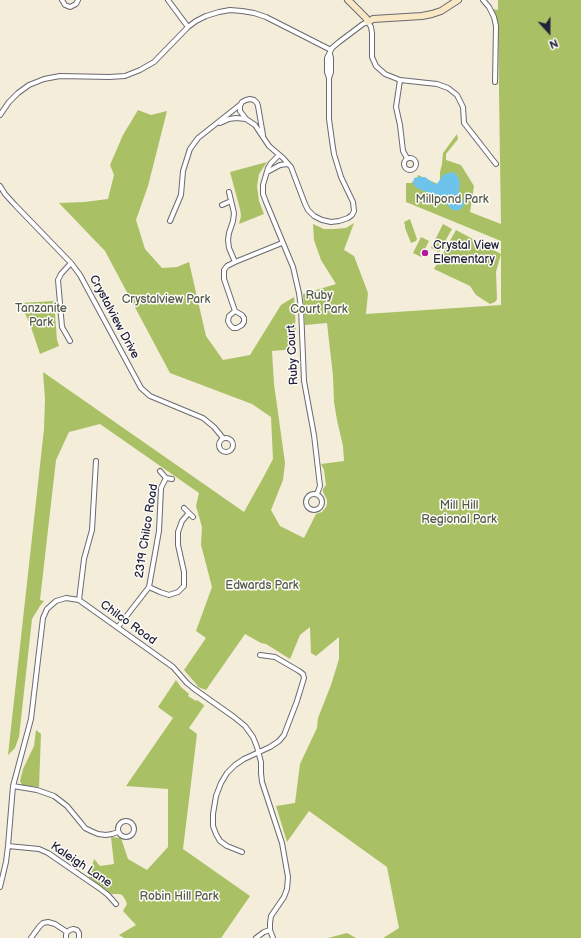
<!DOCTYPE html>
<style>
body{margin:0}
#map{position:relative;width:581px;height:938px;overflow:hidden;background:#f3edd9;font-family:"Balsamiq Sans",sans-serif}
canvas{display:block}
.north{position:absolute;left:529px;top:12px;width:40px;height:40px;-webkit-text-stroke:3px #fdfcf7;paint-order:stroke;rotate:159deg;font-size:11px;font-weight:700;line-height:16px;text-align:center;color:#22223b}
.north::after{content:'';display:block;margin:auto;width:14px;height:18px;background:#22223b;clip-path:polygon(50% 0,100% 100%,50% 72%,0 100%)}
</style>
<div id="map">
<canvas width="581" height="938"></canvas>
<div class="north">N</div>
</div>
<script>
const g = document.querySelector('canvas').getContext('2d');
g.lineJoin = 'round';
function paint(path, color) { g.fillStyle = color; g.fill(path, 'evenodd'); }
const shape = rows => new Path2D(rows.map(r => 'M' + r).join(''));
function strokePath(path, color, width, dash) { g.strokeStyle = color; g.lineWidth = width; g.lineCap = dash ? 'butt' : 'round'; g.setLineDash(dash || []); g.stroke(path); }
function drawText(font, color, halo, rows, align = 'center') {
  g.font = font + ' "Balsamiq Sans",sans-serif'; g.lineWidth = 3; g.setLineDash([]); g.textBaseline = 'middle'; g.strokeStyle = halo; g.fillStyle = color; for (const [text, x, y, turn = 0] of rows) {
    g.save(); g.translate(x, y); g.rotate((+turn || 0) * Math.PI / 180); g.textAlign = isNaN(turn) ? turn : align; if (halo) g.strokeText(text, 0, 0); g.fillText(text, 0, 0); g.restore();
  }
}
paint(shape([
 [498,0,581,0,581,938,383,938,399,928,387,867,309,811,287,842,276,806,295,803,300,764,317,728,318,718,331,685,339,659,339,637,316,656,311,653,310,627,300,635,290,659,266,644,261,643,245,634,206,690,198,687,197,685,184,670,206,638,196,631,212,587,201,545,202,527,196,506,199,493,100,424,69,432,56,460,40,600,44,601,40,606,32,619,19,737,15,748,8,755,44,429,45,399,43,372,244,512,263,478,273,459,271,417,252,404,170,373,105,251,59,203,84,202,108,199,114,175,110,165,123,135,138,110,151,115,167,111,148,186,136,220,145,249,162,268,177,267,189,262,206,336,223,360,250,355,281,305,294,297,295,307,296,349,272,351,274,384,285,463,283,480,271,510,280,526,304,538,316,514,322,512,326,507,327,504,327,500,323,492,323,489,326,485,324,470,321,464,344,461,343,446,337,420,334,402,333,376,327,323,305,325,303,294,336,284,321,260,314,240,313,224,324,229,334,229,346,228,354,223,344,250,354,256,368,293,366,314,501,305,501,241,406,202,406,183,411,183,417,178,418,175,440,185,440,172,442,164,443,153,457,134,458,139,446,154,446,160,461,165,474,186,470,212,501,224,498,26,496,17,493,9,498,10],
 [267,162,259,174,257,186,259,201,264,214,239,224,241,216,240,209,230,172],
 [410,219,417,239,416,241,411,243,405,228,405,225,404,222],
 [443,224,452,229,439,252,431,248],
 [456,230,501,254,496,272,497,299,495,302,490,304,476,295,470,286,434,269],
 [421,237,429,241,421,257,413,253],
 [54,301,57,340,59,346,40,354,30,324,20,303],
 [176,680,181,687,189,694,188,696,196,701,197,700,204,705,204,706,189,728,197,734,183,849,250,896,221,938,124,938,119,935,136,925,123,911,127,904,125,899,122,895,119,894,112,894,109,893,105,889,89,878,94,859,100,866,114,864,111,837,121,838,128,859,147,870,168,847,168,789,126,786,173,718,158,707],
 [36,730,41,734,39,787,22,785,20,781,23,769,34,746],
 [347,933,356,938,328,938]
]), '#aac065');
paint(shape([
 [454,172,458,177,460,183,459,189,459,195,463,200,464,205,461,209,456,211,451,209,442,199,417,188,413,184,414,178,418,177,425,177,433,183,437,184,443,175,449,173]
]), '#6ec3eb');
const street = shape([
 [62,0,65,5,70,7,76,4,78,0],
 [168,0,188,27],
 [483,0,489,7,494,17,496,26,495,82],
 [329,78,331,72,331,58,330,54],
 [400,80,396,107,400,125,403,151,407,158],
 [0,115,9,102,18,93,29,85,44,79,60,76,109,77,125,76,140,70,154,62,188,27,196,21,206,16,219,12,230,10,242,11,254,13,266,17,331,50],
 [220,123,229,119,236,118,246,119],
 [263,135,258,106,257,103,254,100,250,99,246,100,242,102,240,106,240,111,246,119,255,125,269,146,283,158,291,167,305,204,308,210,314,216,322,220,331,222,339,221,348,218,352,215,354,211,353,202,341,177,334,154,332,141,329,119,329,78,327,72,327,58,332,48,339,42,363,24,368,22,371,27,372,33,372,57,376,66,385,74,400,80,437,84,448,88,457,95,463,107,464,123,496,164],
 [279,155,271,163,268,168,263,185,263,194,266,202,293,267,299,293,301,308,304,381,314,435,320,486,317,494],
 '404 164a6 6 0 1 1 12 0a6 6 0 1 1-12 0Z',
 [267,172,280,165,288,164],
 [0,186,5,194,15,205,71,263,80,275,141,388,150,396,203,418,214,427,223,438],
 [229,192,234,213,233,221,229,233,228,240,229,248,235,262],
 [222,205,231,201],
 [170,221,181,195,183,171,190,149,198,138,241,104],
 [235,311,229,316,228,321,230,325,233,328,237,328,242,325,244,322,244,318,242,315,235,311,224,279,224,270,227,266,235,262,282,243],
 [70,341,62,327,58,280,61,274,71,263],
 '219 445a7 7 0 1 1 14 0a7 7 0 1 1-14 0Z',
 [160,471,166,478,172,479],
 '306 502a8 8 0 1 1 16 0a8 8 0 1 1-16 0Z',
 [184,508,193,517],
 [149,587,160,592,169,595,178,592,184,586,184,572,178,545,178,532,182,521,189,513],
 [79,600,84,559,92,530,96,461],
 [118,627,149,587,159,531,161,488,166,478],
 [13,786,37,790,54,796,67,806,81,823,85,828,91,831,98,834,106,835,112,834,118,832],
 '118 829a8 8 0 1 1 16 0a8 8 0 1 1-16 0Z',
 [8,846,39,849,48,853,99,888,108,895,116,904],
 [242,852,227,846,220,841,216,834,213,826,213,814,216,796,221,783,227,773,235,765,244,759,270,747,279,741,284,735,297,701,304,678,303,674,299,671,275,657,260,655],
 [0,887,6,862,8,846,13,786,31,719,43,618,47,609,56,601,66,598,79,600,173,667,187,683,193,688,234,717,245,726,253,737,257,747,261,762,261,773,262,782,282,843,288,877,287,889,284,897,271,916,270,923,270,930,273,938],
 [31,938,39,927,43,923,48,922,55,924,67,932],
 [66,938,66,935,67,932,70,930,73,929,77,930,79,933,79,938],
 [256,938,264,932,270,930]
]);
const secondary = shape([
 [348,0,366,18,368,22,373,19,422,16,432,14,441,11,458,0]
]);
strokePath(street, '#6b6972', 6);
strokePath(secondary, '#6b6972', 8);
strokePath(street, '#fff', 4);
strokePath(secondary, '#fae7c3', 6);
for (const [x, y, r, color] of [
 [425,253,4,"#b5179e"]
]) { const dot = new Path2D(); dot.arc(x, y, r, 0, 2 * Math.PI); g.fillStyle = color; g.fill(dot); strokePath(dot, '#fdfcf7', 1.5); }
drawText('12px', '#52594a', '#fdfcf7', [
 ["Millpond Park",452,200],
 ["Ruby",319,296],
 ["Court Park",319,310],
 ["Crystalview Park",166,300],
 ["Tanzanite",41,309],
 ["Park",41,323],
 ["Mill Hill",459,506],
 ["Regional Park",459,520],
 ["Edwards Park",262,586],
 ["Robin Hill Park",179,897]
]);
drawText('12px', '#22223b', '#fdfcf7', [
 ["Crystal View",433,246],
 ["Elementary",433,260]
], 'left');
drawText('12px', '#22223b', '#fdfcf7', [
 ["Crystalview Drive",114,317,62],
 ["Ruby Court",293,355,-93],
 ["2319 Chilco Road",147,531,-81],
 ["Chilco Road",128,623,36],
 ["Kaleigh Lane",81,865,34]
]);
</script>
